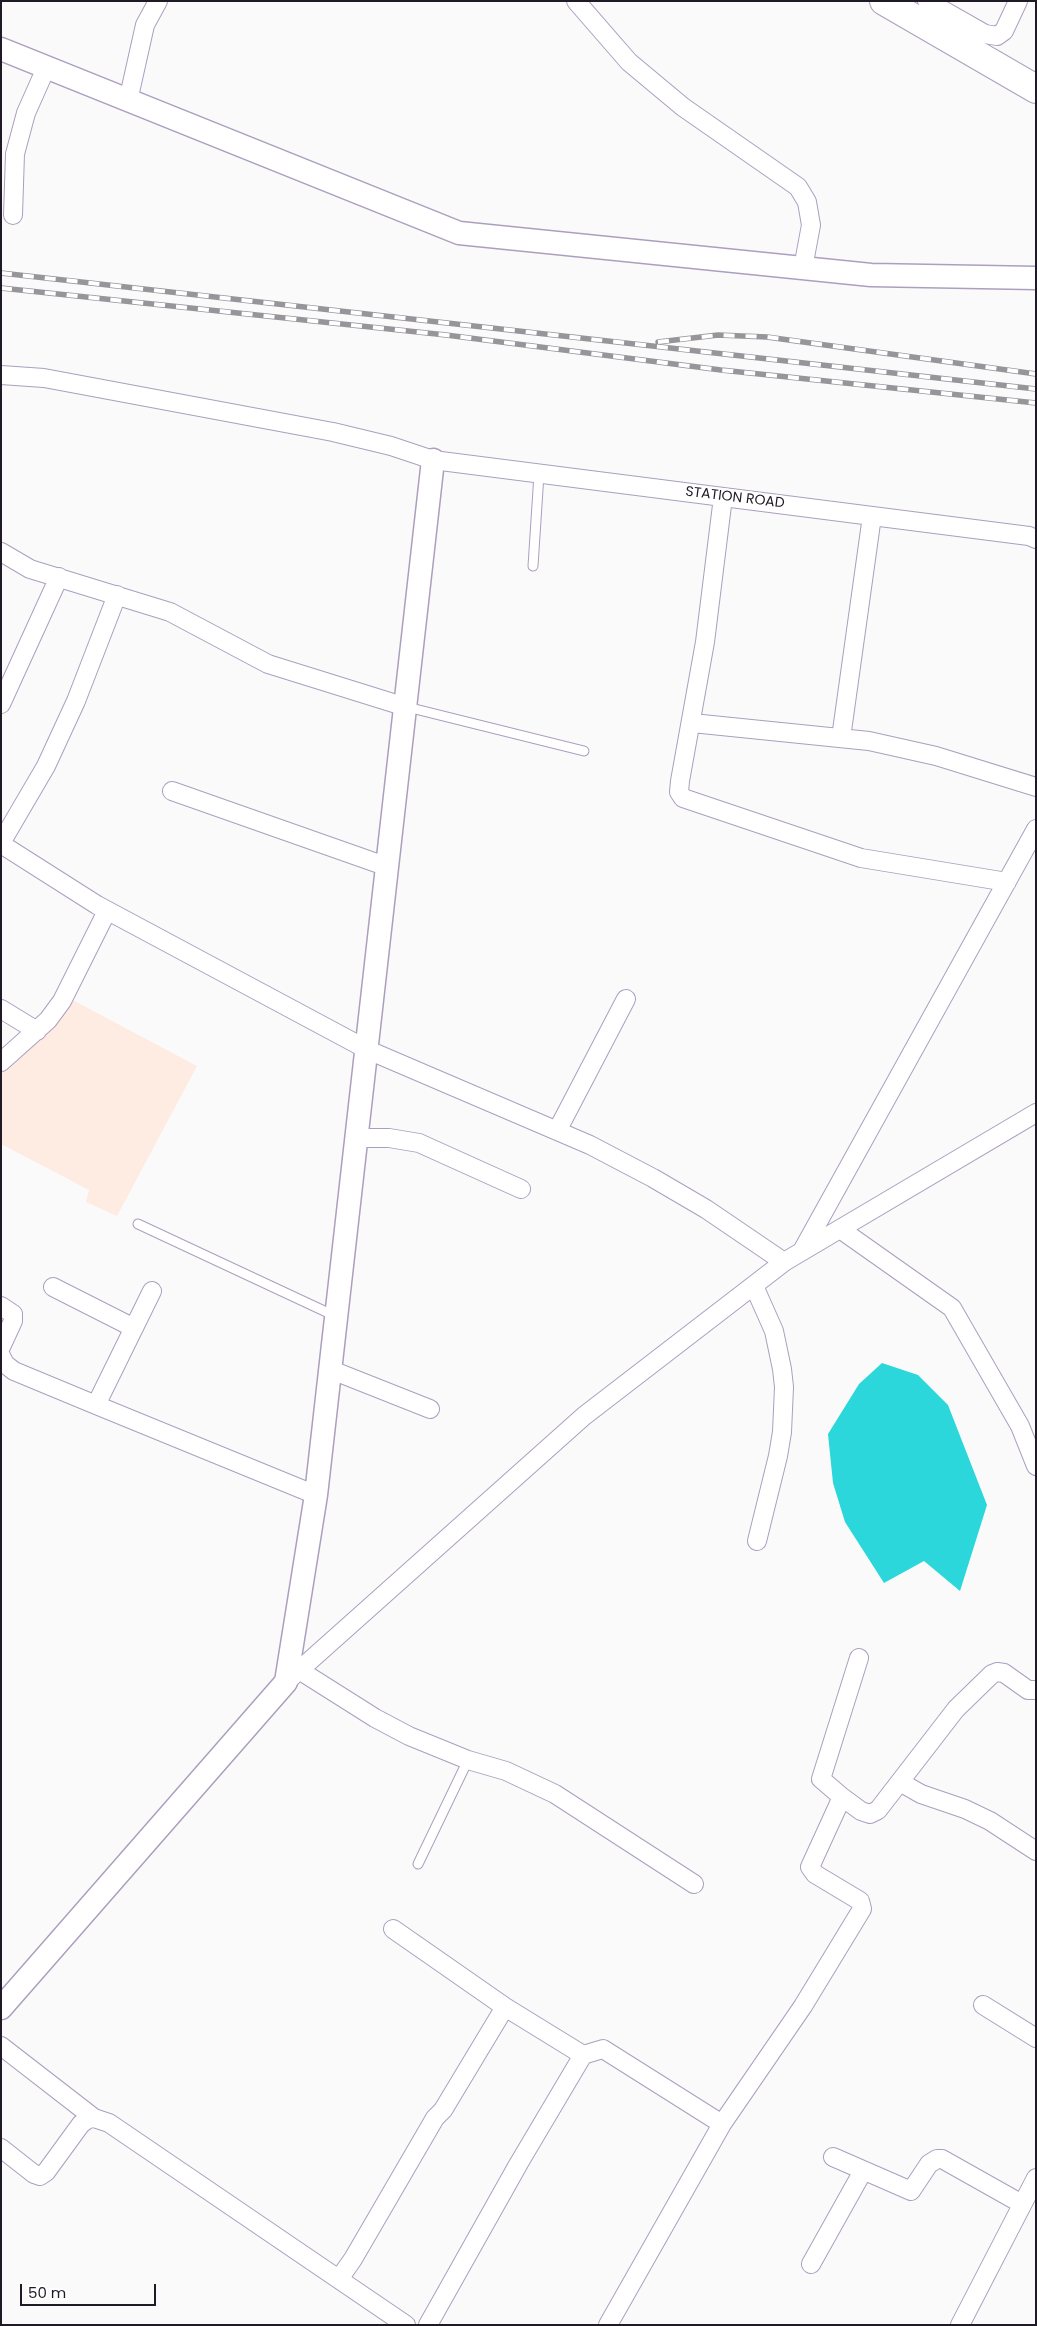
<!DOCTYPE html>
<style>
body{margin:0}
#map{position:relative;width:1037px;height:2326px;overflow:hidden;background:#fafafa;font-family:Poppins,sans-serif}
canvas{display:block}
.frame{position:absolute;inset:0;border:2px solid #1f1a26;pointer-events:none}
.scale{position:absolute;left:20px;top:2284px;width:136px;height:22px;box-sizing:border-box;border:2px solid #1f1a26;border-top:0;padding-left:6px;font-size:15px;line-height:18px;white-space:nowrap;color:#1f1a26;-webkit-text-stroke:4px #fff;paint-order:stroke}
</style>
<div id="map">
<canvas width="1037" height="2326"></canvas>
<div class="frame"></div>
<div class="scale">50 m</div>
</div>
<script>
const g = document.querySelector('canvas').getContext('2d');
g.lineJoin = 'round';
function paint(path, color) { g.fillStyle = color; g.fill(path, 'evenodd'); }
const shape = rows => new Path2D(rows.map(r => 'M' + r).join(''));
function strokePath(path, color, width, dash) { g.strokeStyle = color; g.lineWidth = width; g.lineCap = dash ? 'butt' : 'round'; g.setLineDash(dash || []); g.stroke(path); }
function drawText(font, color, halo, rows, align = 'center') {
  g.font = font + ' Poppins,sans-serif'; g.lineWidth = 4; g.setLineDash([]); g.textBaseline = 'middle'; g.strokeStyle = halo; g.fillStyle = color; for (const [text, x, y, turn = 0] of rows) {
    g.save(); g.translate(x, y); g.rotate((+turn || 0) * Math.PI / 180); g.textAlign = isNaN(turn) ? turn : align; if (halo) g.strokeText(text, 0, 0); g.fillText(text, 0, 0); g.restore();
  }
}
paint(shape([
 [67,997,197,1066,117,1216,86,1202,89,1190,1,1144,1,1056,14,1038,31,1044]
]), '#feece2');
paint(shape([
 [882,1363,918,1375,948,1405,987,1505,960,1591,924,1561,884,1583,845,1522,833,1483,828,1434,859,1384]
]), '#2bd7da');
const service = shape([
 [533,566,539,474],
 [407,707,584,751],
 [138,1224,335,1316],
 [418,1864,468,1760]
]);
const minor = shape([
 [576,1,629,62,683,107,798,187,807,202,811,225,803,268],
 [927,1,985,34,997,36,1004,31,1018,1],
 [128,101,145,25,158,1],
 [13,215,15,154,26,113,46,68],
 [1,375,44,378,333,432,391,446,433,460,1029,536,1036,539],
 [723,497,705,642,680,781,679,792,683,798,861,858,1007,882],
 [1,552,30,569,170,612,268,664,406,707],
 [1,704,59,577],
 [692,723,869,741,936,756,1036,787],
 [841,738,872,516],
 [172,791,388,867],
 [1,843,46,766,76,701,117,595],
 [1,844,97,905,368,1050,590,1145,653,1178,706,1209,784,1262],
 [1,1009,37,1031],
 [1,1062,48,1020,62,1001,107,911],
 [557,1131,626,999],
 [357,1138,389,1138,419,1143,521,1189],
 [840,1229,952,1308,1020,1426,1036,1466],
 [802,1251,1036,829],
 [754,1286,774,1331,782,1369,784,1387,782,1432,778,1456,757,1541],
 [53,1287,134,1328],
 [1,1306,13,1314,13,1321,1,1347],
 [1,1356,5,1364,14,1371,96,1405,152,1291],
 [329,1369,430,1409],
 [96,1405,316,1495],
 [859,1658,821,1779,842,1797,861,1811,870,1814,878,1810,956,1709,992,1674,997,1672,1004,1673,1028,1690,1036,1690],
 [299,1670,375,1718,409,1736,468,1760,506,1771,555,1794,694,1884],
 [286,1682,584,1416,784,1262,1036,1113],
 [900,1782,921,1794,965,1809,990,1821,1036,1851],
 [393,1929,505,2007,583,2055,603,2049,722,2124],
 [983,2005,1036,2038],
 [1,2046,94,2118],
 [1,2148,34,2174,40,2176,46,2172,81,2124,88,2119,94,2118,109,2123,406,2325],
 [833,2157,911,2191,929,2164,937,2159,942,2159,1022,2204],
 [811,2264,863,2171],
 [339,2279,353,2259,435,2118,443,2110,505,2007],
 [428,2325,519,2163,583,2055],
 [608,2325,722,2124,803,2006,862,1909,860,1901,815,1874,810,1867,842,1797],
 [960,2325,1036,2178]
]);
const tertiary = shape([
 [1,49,459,233,871,275,1036,278],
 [1,2008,286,1682,316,1495,433,460]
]);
const trunk = shape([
 [884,1,1036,89]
]);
strokePath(service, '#ac9fbe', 11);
strokePath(minor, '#ac9fbe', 20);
strokePath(tertiary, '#ac9fbe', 25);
strokePath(trunk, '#ac9fbe', 30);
strokePath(service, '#fff', 9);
strokePath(minor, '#fff', 18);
strokePath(tertiary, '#fff', 22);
strokePath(trunk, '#fff', 28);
const rail = shape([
 [1,273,1036,389],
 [1,288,446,335,721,370,1036,403],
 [658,342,718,335,767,337,1036,374]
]);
strokePath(rail, '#97959a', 5.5);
strokePath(rail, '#fff', 4, [11]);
drawText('14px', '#1f1a26', '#fff', [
 ["STATION ROAD",735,498,7]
]);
</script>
